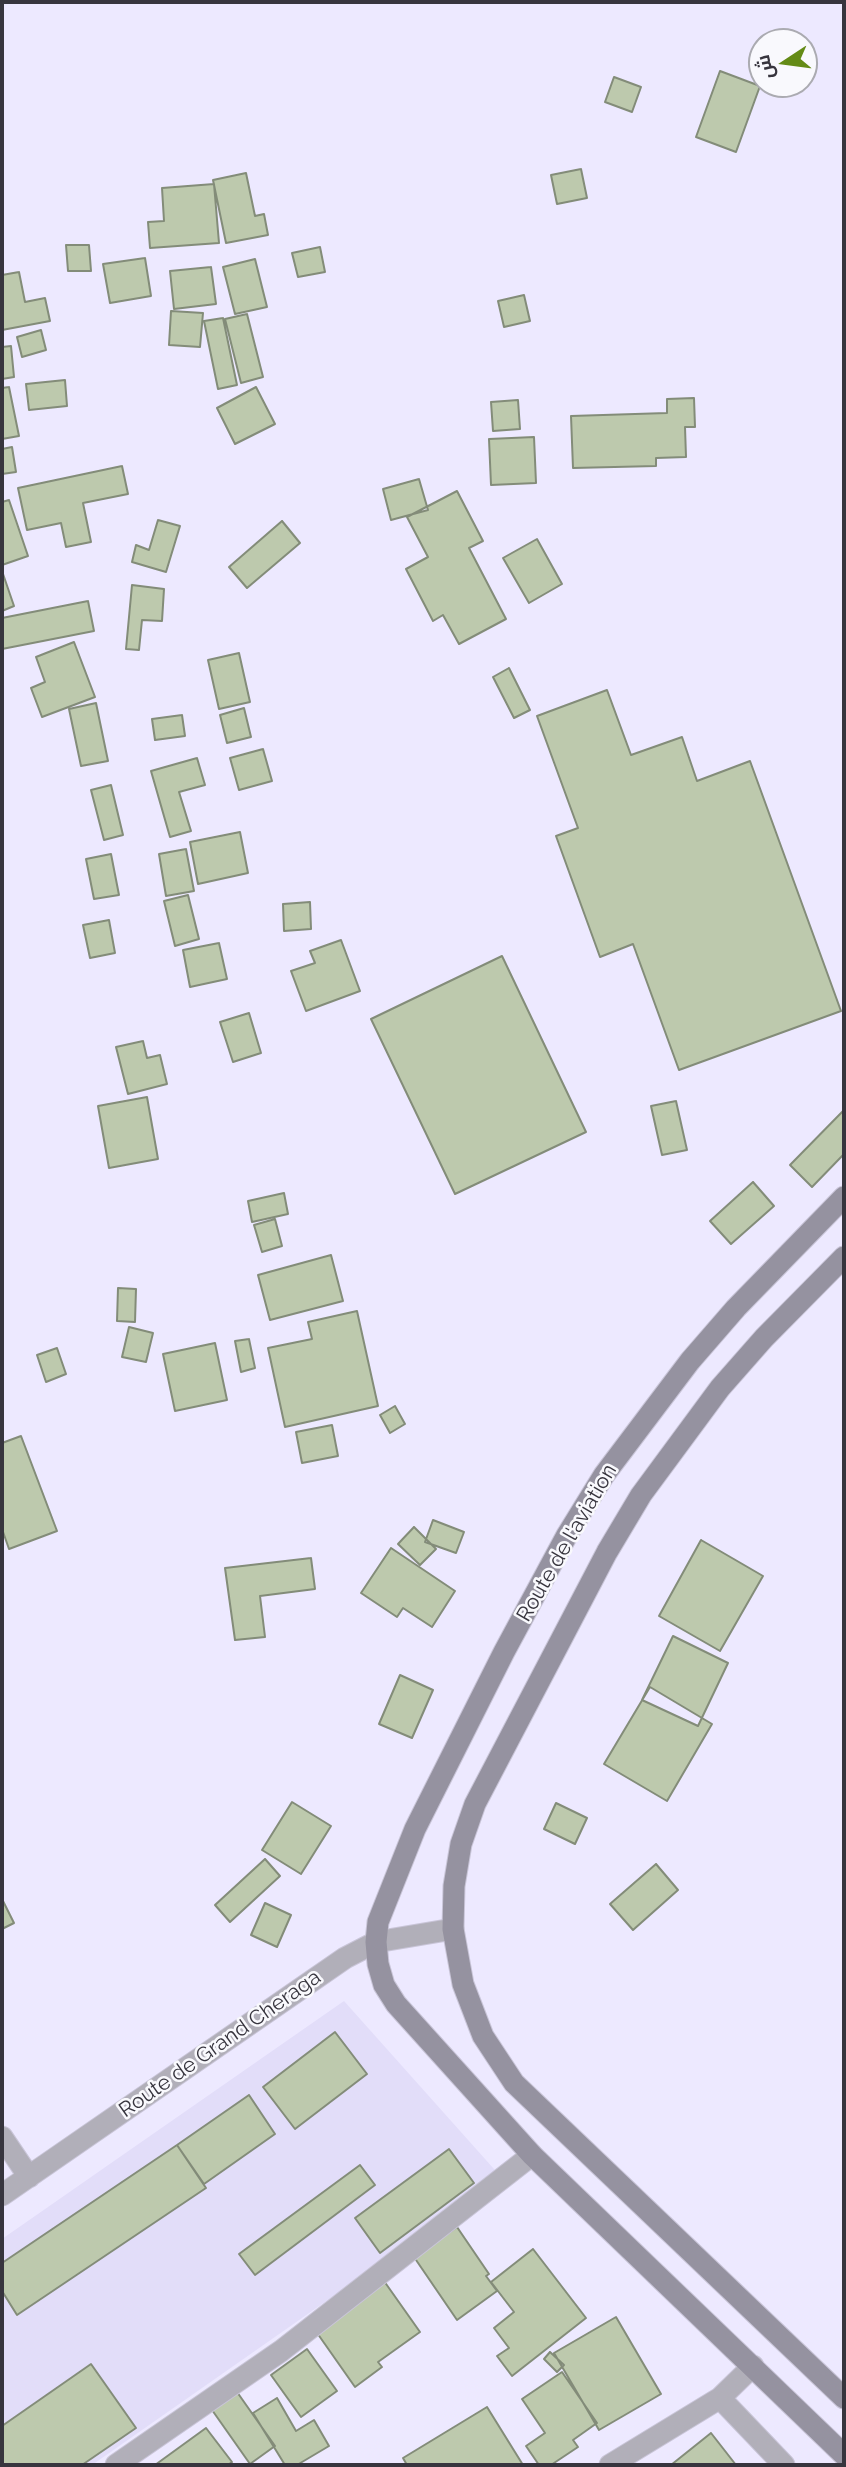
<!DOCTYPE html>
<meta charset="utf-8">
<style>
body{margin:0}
#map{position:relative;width:846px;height:2467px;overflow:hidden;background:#ede9ff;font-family:Raleway,Cairo,sans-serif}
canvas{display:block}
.frame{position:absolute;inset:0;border:4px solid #37353e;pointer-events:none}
.north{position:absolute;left:748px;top:28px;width:70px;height:70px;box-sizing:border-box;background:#f9f9fd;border:2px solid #ababb1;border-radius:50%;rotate:257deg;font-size:19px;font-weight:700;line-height:28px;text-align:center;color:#37353e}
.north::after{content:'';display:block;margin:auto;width:24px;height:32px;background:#648b16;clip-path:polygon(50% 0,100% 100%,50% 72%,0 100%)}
</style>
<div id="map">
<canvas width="846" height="2467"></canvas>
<div class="frame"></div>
<div class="north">ش</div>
</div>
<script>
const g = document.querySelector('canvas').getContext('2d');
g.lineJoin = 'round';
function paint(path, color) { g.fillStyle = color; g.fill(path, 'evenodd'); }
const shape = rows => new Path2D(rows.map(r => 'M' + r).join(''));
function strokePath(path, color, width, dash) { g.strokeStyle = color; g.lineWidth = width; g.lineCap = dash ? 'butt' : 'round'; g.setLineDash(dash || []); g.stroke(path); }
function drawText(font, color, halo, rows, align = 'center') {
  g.font = font + ' Raleway,sans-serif'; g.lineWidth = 5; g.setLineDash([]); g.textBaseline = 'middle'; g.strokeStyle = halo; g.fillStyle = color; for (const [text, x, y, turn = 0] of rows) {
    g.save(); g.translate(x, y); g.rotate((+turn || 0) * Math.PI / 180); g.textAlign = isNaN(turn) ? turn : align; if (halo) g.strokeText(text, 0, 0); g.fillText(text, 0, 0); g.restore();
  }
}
paint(shape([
 [344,2001,502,2178,92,2465,2,2465,2,2239]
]), '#e2ddf9');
const building = shape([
 [720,71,760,86,736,152,696,137,720,71],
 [614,77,641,87,632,112,605,102,614,77],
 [581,169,587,198,557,204,551,175,581,169],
 [246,173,255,216,264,214,268,235,226,243,213,180,246,173],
 [214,184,219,243,150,248,148,222,164,221,162,188,214,184],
 [66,245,89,245,91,271,68,271,66,245],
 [320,247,325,272,298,277,292,253,320,247],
 [145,258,151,296,110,303,103,264,145,258],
 [255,259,267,307,235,314,223,267,255,259],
 [211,267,216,304,174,309,170,271,211,267],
 [19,272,25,302,45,298,50,321,2,330,2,275,19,272],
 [524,295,530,321,504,327,498,301,524,295],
 [171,311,203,313,200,347,169,345,171,311],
 [247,314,263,377,241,383,225,319,247,314],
 [223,318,237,385,218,389,204,321,223,318],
 [41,330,46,350,22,357,17,337,41,330],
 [11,346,14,377,2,379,2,347,11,346],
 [65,380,67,406,29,410,26,384,65,380],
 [9,387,19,436,2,439,2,388,9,387],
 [256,387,275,424,235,444,217,408,256,387],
 [694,398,695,427,685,427,686,457,656,458,656,466,573,468,571,416,667,413,667,399,694,398],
 [518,400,520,429,493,431,491,402,518,400],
 [534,437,536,483,491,485,489,439,534,437],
 [12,447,16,472,2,474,2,449,12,447],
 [122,466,128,494,83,503,91,542,66,547,61,523,27,530,18,488,122,466],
 [419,479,428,510,391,520,383,489,419,479],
 [457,491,483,541,469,548,506,619,459,644,443,615,433,621,406,569,428,557,407,517,457,491],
 [9,500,28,556,2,565,2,502,9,500],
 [158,520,180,526,166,572,132,562,136,545,149,550,158,520],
 [282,521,300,543,247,588,229,567,282,521],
 [537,539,562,584,529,603,503,558,537,539],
 [2,571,14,606,2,611,2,571],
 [132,585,164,589,162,621,142,620,139,650,126,649,132,585],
 [88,601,94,631,2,649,2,618,88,601],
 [74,642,95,697,42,717,31,688,45,682,36,657,74,642],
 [239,653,250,702,219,709,208,660,239,653],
 [509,668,530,710,514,718,493,677,509,668],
 [607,690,631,755,682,737,697,781,750,761,841,1011,679,1070,633,944,600,957,556,836,578,828,537,716,607,690],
 [96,703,108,761,81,766,69,709,96,703],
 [244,708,251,737,227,743,220,715,244,708],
 [182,715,185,736,155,740,152,719,182,715],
 [263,749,272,781,239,790,230,758,263,749],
 [197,758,205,785,179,792,191,831,170,837,151,771,197,758],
 [111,785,123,835,104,840,91,790,111,785],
 [240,832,248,873,198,884,190,842,240,832],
 [186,849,194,891,166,896,159,854,186,849],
 [111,854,119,895,94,899,86,859,111,854],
 [188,895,199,939,175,946,164,901,188,895],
 [310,902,311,929,284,931,283,904,310,902],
 [109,920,115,953,90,958,83,925,109,920],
 [341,940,360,991,306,1011,291,971,315,963,310,951,341,940],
 [219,943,227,979,190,987,183,950,219,943],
 [502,956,586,1132,455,1194,371,1019,502,956],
 [249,1013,261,1053,233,1062,220,1022,249,1013],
 [143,1041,147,1058,160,1055,167,1084,128,1094,116,1047,143,1041],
 [147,1097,158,1159,109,1168,98,1106,147,1097],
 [676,1101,687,1150,662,1155,651,1106,676,1101],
 [844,1110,844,1154,812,1187,790,1165,844,1110],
 [753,1182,774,1206,731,1244,710,1221,753,1182],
 [284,1193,288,1214,252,1222,248,1201,284,1193],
 [275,1219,282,1246,262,1252,254,1225,275,1219],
 [331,1255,343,1301,270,1320,258,1275,331,1255],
 [118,1288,136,1289,135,1322,117,1321,118,1288],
 [357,1311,378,1406,285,1427,268,1348,312,1339,308,1322,357,1311],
 [129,1327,153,1333,146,1362,122,1357,129,1327],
 [249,1339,255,1368,241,1372,235,1341,249,1339],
 [215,1343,227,1400,175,1411,163,1354,215,1343],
 [57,1348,66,1374,46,1382,37,1355,57,1348],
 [395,1406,405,1424,390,1433,380,1415,395,1406],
 [332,1425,338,1456,302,1463,296,1432,332,1425],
 [21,1436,57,1531,9,1549,2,1529,2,1443,21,1436],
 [433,1520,464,1532,456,1553,425,1542,433,1520],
 [414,1527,436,1549,420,1565,398,1544,414,1527],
 [701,1540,763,1576,720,1651,659,1616,701,1540],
 [391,1548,455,1591,432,1627,403,1608,397,1617,361,1593,391,1548],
 [311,1558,315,1589,260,1596,265,1637,235,1640,225,1568,311,1558],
 [673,1636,728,1663,698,1726,642,1700,673,1636],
 [400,1675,433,1690,412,1738,379,1724,400,1675],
 [650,1687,712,1724,667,1801,604,1764,650,1687],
 [292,1802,331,1826,301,1874,262,1850,292,1802],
 [556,1803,587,1818,575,1844,544,1829,556,1803],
 [265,1859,280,1876,230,1922,215,1905,265,1859],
 [656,1864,678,1890,633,1930,610,1904,656,1864],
 [2,1899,14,1923,2,1929,2,1899],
 [265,1903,291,1915,277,1947,251,1935,265,1903],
 [335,2032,367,2074,295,2129,263,2087,335,2032],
 [249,2095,275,2134,204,2184,177,2145,249,2095],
 [177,2145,206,2188,17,2315,2,2291,2,2263,177,2145],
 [449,2149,474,2183,380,2253,355,2218,449,2149],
 [360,2165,375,2185,255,2275,239,2254,360,2165],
 [457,2227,489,2274,486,2276,497,2291,457,2320,414,2257,457,2227],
 [533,2249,586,2318,512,2376,497,2356,509,2348,494,2328,514,2312,491,2282,533,2249],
 [384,2281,420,2332,378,2362,382,2367,355,2387,315,2330,384,2281],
 [616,2317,661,2394,599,2430,554,2353,616,2317],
 [307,2349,337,2391,301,2417,271,2375,307,2349],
 [550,2352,564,2365,557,2372,544,2359,550,2352],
 [91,2364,136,2428,82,2465,2,2465,2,2426,91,2364],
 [562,2372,597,2423,573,2440,578,2447,551,2465,539,2465,526,2446,545,2433,522,2399,562,2372],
 [230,2382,275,2446,250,2464,205,2400,230,2382],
 [277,2398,296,2431,314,2420,329,2446,297,2465,285,2465,253,2413,277,2398],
 [487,2407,523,2465,407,2465,403,2458,487,2407],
 [206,2428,232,2462,228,2465,155,2465,206,2428],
 [711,2433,736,2465,671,2465,711,2433]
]);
paint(building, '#bdc9ad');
strokePath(building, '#838c79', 2);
const street = shape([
 [2,2137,29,2177],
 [2,2195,345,1958,376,1942,453,1929],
 [720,2398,784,2465],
 [116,2465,281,2351,532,2155],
 [610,2465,720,2398,753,2366]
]);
const secondary = shape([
 [844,1197,736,1308,690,1361,604,1475,567,1535,504,1652,415,1829,378,1922,376,1942,378,1964,384,1985,396,2004,532,2155,844,2455],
 [844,1257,764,1338,720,1388,641,1495,607,1552,475,1804,461,1844,454,1886,453,1929,463,1984,483,2036,514,2083,844,2398]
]);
strokePath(street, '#c9c5d8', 23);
strokePath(secondary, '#c9c5d8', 23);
strokePath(street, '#b1afb9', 21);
strokePath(secondary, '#9592a0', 21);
drawText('21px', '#37353e', '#f9f9fd', [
 ["Route de l'aviation",567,1543,-60],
 ["Route de Grand Cheraga",220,2044,-35]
]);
</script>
